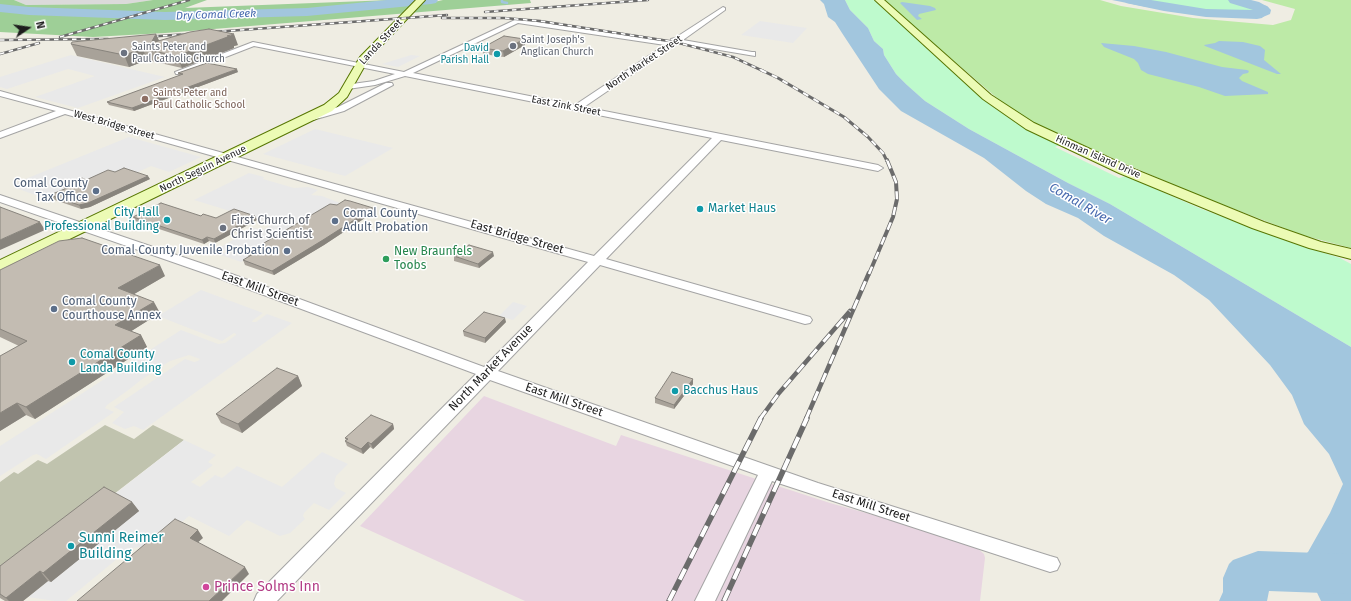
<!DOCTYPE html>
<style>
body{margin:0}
#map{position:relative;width:1351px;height:601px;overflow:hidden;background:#efede3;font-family:"Fira Sans",sans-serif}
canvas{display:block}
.north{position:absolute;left:8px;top:8px;width:40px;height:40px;-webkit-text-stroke:3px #fff;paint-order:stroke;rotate:77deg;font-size:11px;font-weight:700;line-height:16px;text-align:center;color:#1d1d1d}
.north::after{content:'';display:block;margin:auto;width:14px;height:18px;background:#1d1d1d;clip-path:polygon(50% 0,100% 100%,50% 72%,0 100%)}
</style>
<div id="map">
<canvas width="1351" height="601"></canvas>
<div class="north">N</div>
</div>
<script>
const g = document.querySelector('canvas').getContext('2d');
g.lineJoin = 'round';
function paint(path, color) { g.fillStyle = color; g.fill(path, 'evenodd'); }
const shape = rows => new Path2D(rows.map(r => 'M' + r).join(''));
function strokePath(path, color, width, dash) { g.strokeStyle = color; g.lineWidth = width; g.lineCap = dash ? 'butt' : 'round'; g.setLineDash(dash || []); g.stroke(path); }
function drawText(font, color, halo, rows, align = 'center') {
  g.font = font + ' "Fira Sans",sans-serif'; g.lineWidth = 3; g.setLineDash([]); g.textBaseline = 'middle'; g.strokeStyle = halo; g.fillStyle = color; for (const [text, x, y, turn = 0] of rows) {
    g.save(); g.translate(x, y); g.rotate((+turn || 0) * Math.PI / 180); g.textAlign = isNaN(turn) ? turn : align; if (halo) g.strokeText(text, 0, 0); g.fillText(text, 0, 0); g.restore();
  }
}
paint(shape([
 [14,0,153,0,126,4,26,5]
]), '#dbdada');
paint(shape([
 [484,396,616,446,621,435,830,503,913,526,976,547,984,554,985,558,980,601,525,601,360,526]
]), '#e8d5e1');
paint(shape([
 [105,425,134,439,153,425,184,440,0,582,0,482,14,472,18,474,38,460,47,464]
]), '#c0c3ae');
paint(shape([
 [883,0,1100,0,1121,6,1193,18,1273,25,1291,20,1295,9,1262,0,1351,0,1351,248,1302,235,1190,192,1042,127,1011,110]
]), '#bdeaa7');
paint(shape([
 [0,0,14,0,26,5,126,4,153,0,207,0,185,8,391,0,433,0,434,2,443,0,530,0,531,3,165,33,93,37,0,32]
]), '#9ecf97');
paint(shape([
 [845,0,874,0,990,105,1014,121,1060,145,1055,147,1119,178,1126,176,1199,208,1287,241,1340,258,1351,264,1351,347,1110,204,1068,183,969,129,925,101,907,85,896,74,884,55,883,49,874,41,868,28,850,10],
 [1136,0,1233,0,1255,5,1260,12,1251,14,1212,13,1192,11]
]), '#befacd');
paint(shape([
 [760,21,807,28,793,43,741,35],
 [71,55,92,60,165,77,78,108,35,97,95,76,68,69,7,89,0,87,0,77],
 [411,55,420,56,398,67,382,64],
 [315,129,393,148,345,176,263,154],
 [129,137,201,157,169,172,151,166,136,173,122,169,110,174,107,173,46,199,16,188,20,186,13,184],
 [249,173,264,177,263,179,294,188,308,187,318,190,311,195,322,196,340,203,241,262,221,255,226,251,219,248,254,228,263,230,273,224,194,200],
 [201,290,263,313,253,320,252,322,256,322,267,314,292,323,143,430,134,426,125,429,112,423,124,412,114,407,185,359,194,362,198,361,200,359,189,355,170,361,141,380,127,391,107,405,105,408,114,412,46,459,37,454,33,455,0,476,0,446,181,330,218,344,225,343,236,335,236,334,234,333,222,341,158,316],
 [513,302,527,306,513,320,499,316],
 [184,440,216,455,208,462,213,465,191,482,200,487,215,475,222,478,237,466,282,487,322,452,348,464,336,476,334,484,336,488,346,493,329,510,314,503,304,513,303,516,305,519,290,533,280,536,247,520,229,536,189,516,156,544,129,549,66,601,55,601,28,597,48,581,111,497]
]), '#e9e9e9');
paint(shape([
 [820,0,845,0,850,10,868,28,874,41,883,49,884,55,896,74,907,85,925,101,969,129,1068,183,1110,204,1351,347,1351,601,1321,601,1311,580,1304,576,1293,566,1308,552,1330,513,1343,484,1329,454,1304,424,1292,395,1270,365,1209,300,1174,275,1104,236,1078,218,1046,204,1026,191,984,158,901,111,879,89,842,33,835,22,828,17,824,4],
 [1112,0,1136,0,1189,10,1228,15,1256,13,1255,9,1249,5,1230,0,1246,0,1267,6,1271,10,1270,14,1263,17,1223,16,1147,7],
 [902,2,930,6,935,8,936,10,919,14,918,16,922,19,917,20,900,3],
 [1219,41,1243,42,1260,46,1265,50,1264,60,1281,74,1277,74,1205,46,1204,45,1215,43],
 [1101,43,1134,46,1166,52,1222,67,1247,70,1249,71,1248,73,1243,74,1239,78,1242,81,1268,92,1268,94,1225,96,1199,87,1148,74,1141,70,1138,63,1134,59,1104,47]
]), '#a2c6de');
strokePath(shape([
 [502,0,502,2,507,3]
]), '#a2c6de', 2.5);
paint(shape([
 [387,0,438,0,436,3,431,4,307,16,165,20,29,15,0,12,0,4,29,7,165,12,307,8,387,0],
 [1124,0,1151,0,1206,9,1253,10,1230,3,1228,0,1251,0,1259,2,1268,7,1270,10,1262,18,1257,19,1206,17,1164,11,1126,3,1124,0],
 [1258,551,1351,554,1351,594,1269,591,1267,601,1219,601,1223,592,1223,578,1229,564,1233,560,1258,551]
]), '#a2c6de');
const street = shape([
 [723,7,725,8,725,10,683,40,752,52,755,52,755,56,678,43,584,107,878,165,883,168,878,171,721,140,606,259,810,317,812,320,810,323,805,324,600,265,498,371,818,483,1050,556,1057,558,1060,564,1057,570,1050,572,772,481,715,601,695,601,758,475,490,380,277,601,254,601,257,594,476,374,210,275,0,202,0,195,218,269,484,367,588,262,65,114,0,138,0,132,56,111,0,96,0,91,594,256,712,138,405,76,375,85,348,89,345,89,345,85,374,81,395,74,254,46,182,74,176,74,175,72,253,42,404,72,517,19,670,42,671,39,675,38,723,7],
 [518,23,665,45,575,105,413,73,518,23],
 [386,83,392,83,393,85,344,111,313,120,309,117,310,115,338,107,386,83]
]);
const secondary = shape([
 [416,0,425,0,368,60,347,97,332,111,6,270,0,271,0,260,324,105,339,93,360,57,416,0],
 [875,0,884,0,991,95,1034,123,1129,167,1264,222,1321,242,1351,249,1351,259,1309,248,1252,228,1119,173,1026,129,983,99,875,0]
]);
strokePath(street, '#a4a4a4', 2);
strokePath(secondary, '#577602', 2);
paint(street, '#fff');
paint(secondary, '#ecfbb5');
const railFar4 = shape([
 [485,12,648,0],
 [442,18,504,18,540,21,675,42,733,57,763,71],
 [213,32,447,15],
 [60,37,189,0],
 [145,37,189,34],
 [0,40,108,39],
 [0,54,39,43]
]);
const railFar3 = shape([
 [761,70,778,78,844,117,868,137,883,153,887,161]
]);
const railFar2 = shape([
 [869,274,893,217,897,199,896,182,887,160]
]);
const railFar1 = shape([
 [760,419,779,393,850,311],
 [806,419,869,273]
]);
const rail = shape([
 [669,601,761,418],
 [724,601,807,418]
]);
strokePath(railFar4, '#6b6b6b', 2.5);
strokePath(railFar3, '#6b6b6b', 3);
strokePath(railFar2, '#6b6b6b', 4);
strokePath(railFar1, '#6b6b6b', 4.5);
strokePath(rail, '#6b6b6b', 5.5);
strokePath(railFar4, '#fff', 1.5, [4.5]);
strokePath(railFar3, '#fff', 2, [6]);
strokePath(railFar2, '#fff', 2.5, [8]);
strokePath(railFar1, '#fff', 3, [10]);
strokePath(rail, '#fff', 4, [12]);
paint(shape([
 [156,34,159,41,238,45,234,46,234,48,182,68,147,60,129,67,77,56,71,44],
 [524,39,525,45,504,57,483,54,482,48],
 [238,72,134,111,109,105,107,102,179,76,178,73],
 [115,172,150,179,90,207,81,209,52,199,50,195,65,189,63,186],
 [374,212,324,245,274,275,245,265,243,260,249,257,247,253],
 [201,216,216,218,255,216,257,220,215,243,209,241,204,244,135,221,133,217],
 [454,256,494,256,479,268,454,261],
 [0,270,165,276,134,294,160,313,131,331,141,335,147,347,35,419,26,415,0,431,19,346,0,337],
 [506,322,485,343,464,336,463,331],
 [298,376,302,386,242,433,221,423,216,414],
 [693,379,693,384,674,409,655,403,655,398],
 [393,424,394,429,373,449,370,447,363,454,347,446,345,441,346,440,345,438],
 [132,502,139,511,51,582,48,581,23,601,5,601,0,598,0,566]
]), '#a8a299');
paint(shape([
 [156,34,161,45,151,43],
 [234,34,238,45,234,46,234,48,182,68,177,56],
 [524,39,525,45,504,57,503,51],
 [143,49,147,60,129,67,124,55],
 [237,69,238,72,134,111,132,108],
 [148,176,150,179,90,207,81,209,79,205],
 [373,208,374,212,324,245,274,275,272,271],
 [255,216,257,220,215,243,214,239],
 [40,222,45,230,0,250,0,240],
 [207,237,209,241,204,244,202,240],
 [493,252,494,256,479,268,478,264],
 [160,265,165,276,124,300,118,288],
 [154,302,160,313,122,337,115,325],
 [505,318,506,322,485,343,485,338],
 [141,335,147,347,35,419,26,407],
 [298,376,302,386,242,433,238,424],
 [693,379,693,384,674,409,674,405],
 [17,403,26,415,0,431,0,413],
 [393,424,394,429,373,449,371,444],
 [368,442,370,447,363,454,361,449],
 [132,502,139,511,51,582,43,573],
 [198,530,203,538,195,545,190,538],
 [245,567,249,574,222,601,209,601],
 [40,571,48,581,23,601,9,601,6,598]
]), '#88847d');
const building = shape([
 [209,29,234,34,227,36,230,36,177,56,143,49,124,55,71,44,72,42,156,34,151,43,190,32,209,29],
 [504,36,524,39,503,51,482,48,504,36],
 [207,63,237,69,132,108,107,102,183,74,178,73,207,63],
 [124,168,148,176,88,203,79,205,50,195,67,188,63,186,82,178,86,180,108,170,115,172,124,168],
 [345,200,350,201,373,208,323,240,272,271,243,260,253,254,247,253,330,204,337,205,345,200],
 [161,203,201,216,203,214,216,218,234,209,255,216,214,239,207,237,202,240,133,217,161,203],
 [0,207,40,222,0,240,0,207],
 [82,238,160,265,118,288,154,302,115,325,141,335,26,407,17,403,0,413,0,356,27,341,0,329,0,270,59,241,82,238],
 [469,245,493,252,478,264,454,256,469,245],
 [484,312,505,318,485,338,463,331,484,312],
 [277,368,298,376,238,424,216,414,277,368],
 [672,372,693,379,674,405,655,398,672,372],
 [371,415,393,424,371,444,368,442,361,449,345,441,348,439,345,438,371,415],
 [104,487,132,502,43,573,40,571,6,598,0,594,0,566,104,487],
 [175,519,198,530,190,538,245,567,209,601,77,601,175,519]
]);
paint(building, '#c3bcb2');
strokePath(building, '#88847d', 1);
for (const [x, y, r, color] of [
 [513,46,4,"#6b7280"],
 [124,53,4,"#6b7280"],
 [497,54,4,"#0f9aa8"],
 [145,99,4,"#8d6e63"],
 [96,191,4,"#5c6f8a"],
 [700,209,4,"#0f9aa8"],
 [167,220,4,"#0f9aa8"],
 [335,221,4,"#5c6f8a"],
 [223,228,4,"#6b7280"],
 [287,251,4,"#5c6f8a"],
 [386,259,4,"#2e9e5b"],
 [54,309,4,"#5c6f8a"],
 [72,362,4,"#0f9aa8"],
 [675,391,4,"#0f9aa8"],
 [71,546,4,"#0f9aa8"],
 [206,587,4,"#d1479c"]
]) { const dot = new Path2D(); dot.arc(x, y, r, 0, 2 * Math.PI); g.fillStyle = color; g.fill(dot); strokePath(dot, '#fff', 1.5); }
drawText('10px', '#5b616d', '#fff', [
 ["Saint Joseph's",521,40],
 ["Anglican Church",521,52],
 ["Saints Peter and",132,47],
 ["Paul Catholic Church",132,59]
], 'left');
drawText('10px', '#1d1d1d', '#fff', [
 ["Landa Street",381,42,-47],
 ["North Market Street",644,63,-34],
 ["East Zink Street",566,106,11],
 ["West Bridge Street",114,125,16],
 ["Hinman Island Drive",1098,157,24],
 ["North Seguin Avenue",203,169,-26]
]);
drawText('10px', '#0d838f', '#fff', [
 ["David",489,48],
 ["Parish Hall",489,60]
], 'right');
drawText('10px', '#785e54', '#fff', [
 ["Saints Peter and",153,93],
 ["Paul Catholic School",153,105]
], 'left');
drawText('italic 11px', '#486aaf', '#fff', [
 ["Dry Comal Creek",216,15,-2]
]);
drawText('12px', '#4e5e75', '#fff', [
 ["Comal County",88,184],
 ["Tax Office",88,198],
 ["Comal County",343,214,"left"],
 ["Adult Probation",343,228,"left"],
 ["Comal County Juvenile Probation",279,251],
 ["Comal County",62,302,"left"],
 ["Courthouse Annex",62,316,"left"]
], 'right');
drawText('12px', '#0d838f', '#fff', [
 ["Market Haus",708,209],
 ["City Hall",159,213,"right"],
 ["Professional Building",159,227,"right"],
 ["Comal County",80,355],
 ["Landa Building",80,369],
 ["Bacchus Haus",683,391]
], 'left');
drawText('12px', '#5b616d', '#fff', [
 ["First Church of",231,221],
 ["Christ Scientist",231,235]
], 'left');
drawText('12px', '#1d1d1d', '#fff', [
 ["East Bridge Street",517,237,16],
 ["East Mill Street",260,289,20],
 ["North Market Avenue",491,368,-46],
 ["East Mill Street",564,400,19],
 ["East Mill Street",871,506,18]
]);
drawText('12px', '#27864d', '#fff', [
 ["New Braunfels",394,252],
 ["Toobs",394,266]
], 'left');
drawText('italic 13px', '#486aaf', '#fff', [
 ["Comal River",1080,204,30]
]);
drawText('14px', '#0d838f', '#fff', [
 ["Sunni Reimer",79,538],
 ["Building",79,554]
], 'left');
drawText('14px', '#b23c85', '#fff', [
 ["Prince Solms Inn",214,587]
], 'left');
</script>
